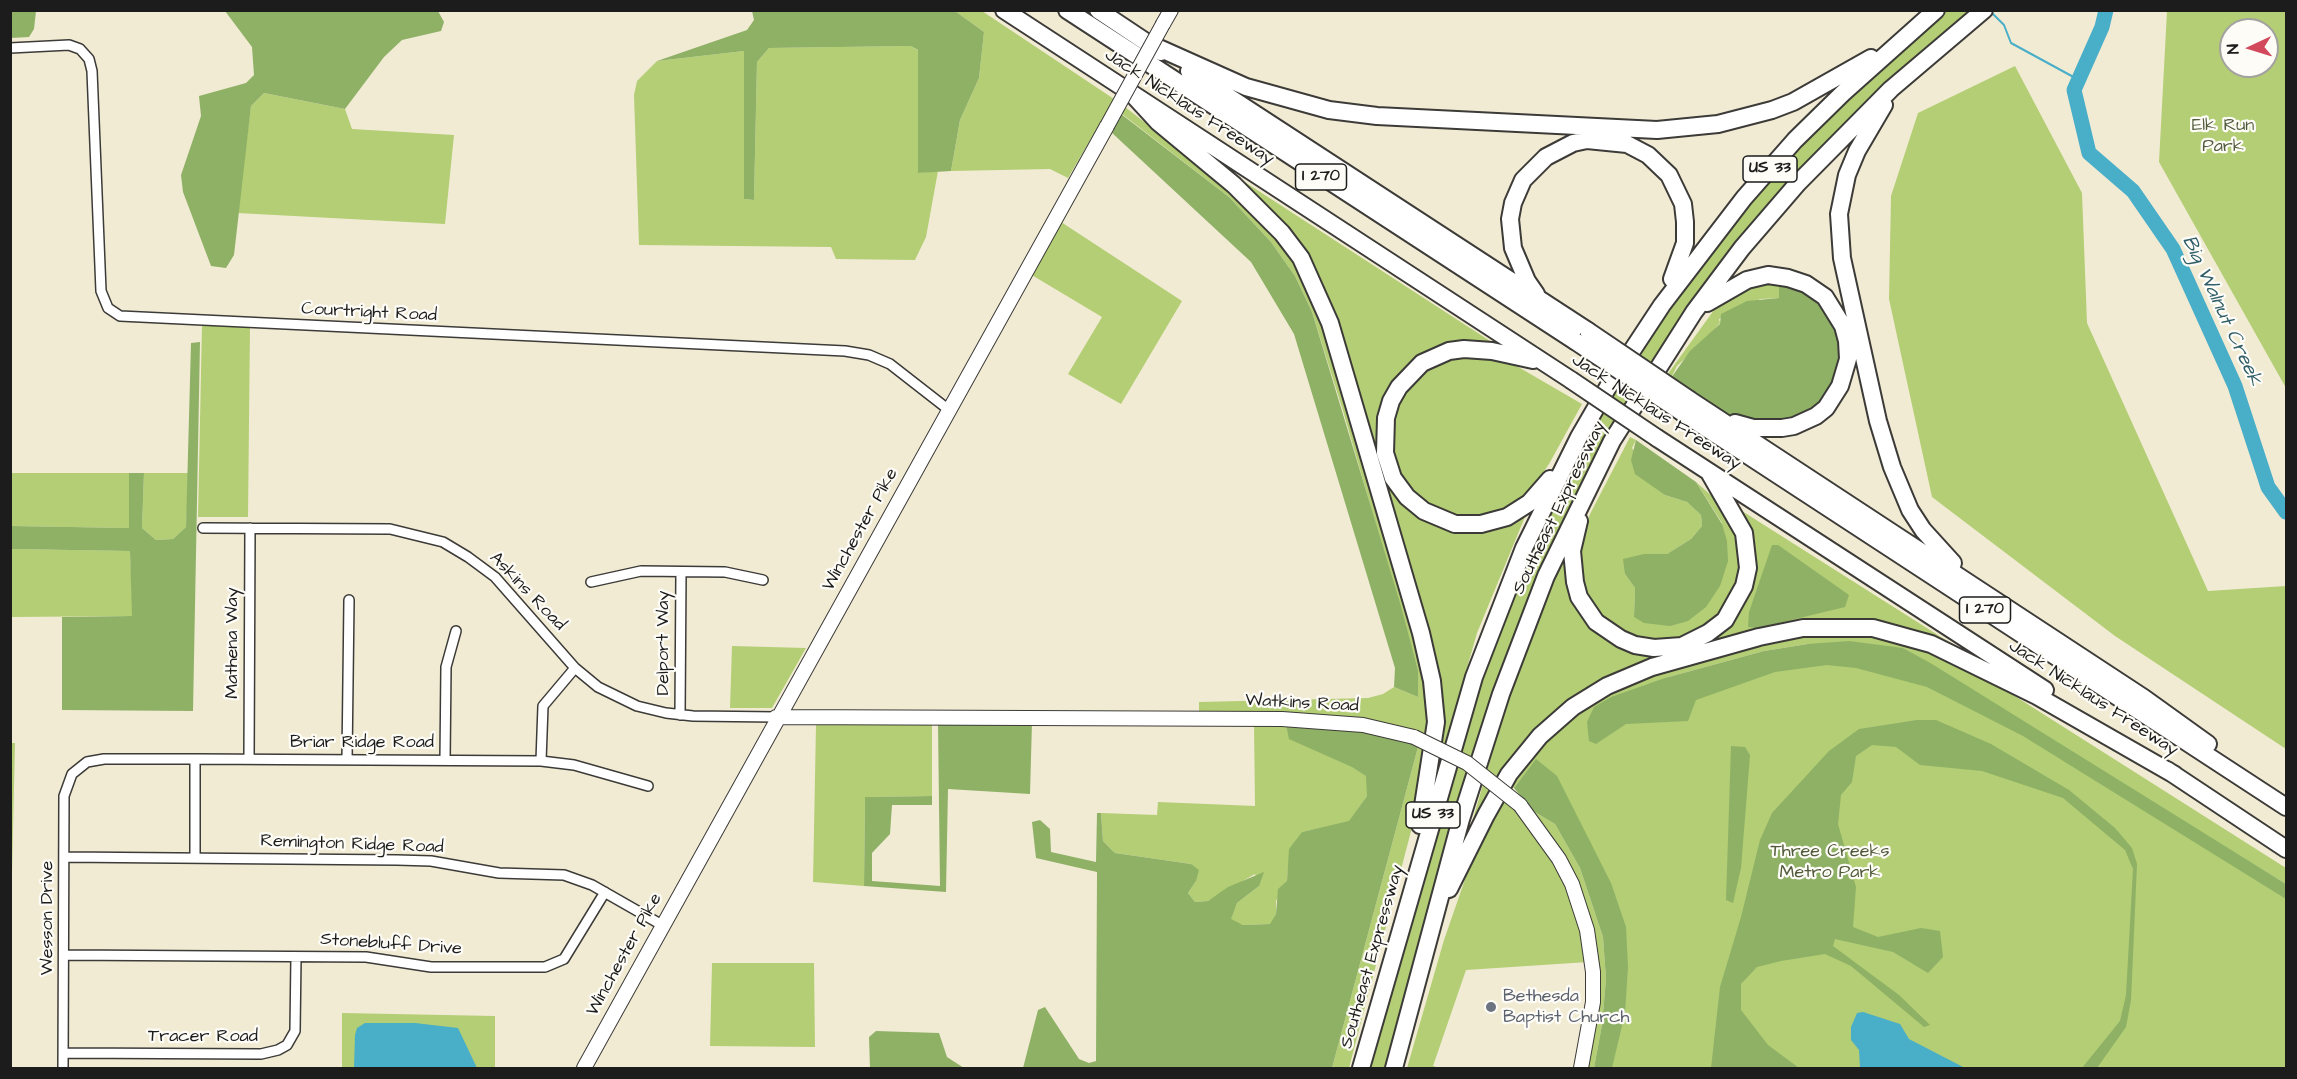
<!DOCTYPE html>
<style>
body{margin:0}
#map{position:relative;width:2297px;height:1079px;overflow:hidden;background:#f2ebd4;font-family:"Architects Daughter",sans-serif}
canvas{display:block}
.frame{position:absolute;inset:0;border:12px solid #1c1c1c;pointer-events:none}
.north{position:absolute;left:2219px;top:18px;width:60px;height:60px;box-sizing:border-box;background:#fdfcf7;border:2px solid #a3a29f;border-radius:50%;rotate:266deg;font-size:16px;font-weight:700;line-height:24px;text-align:center;color:#1c1c1c}
.north::after{content:'';display:block;margin:auto;width:21px;height:27px;background:#d1495b;clip-path:polygon(50% 0,100% 100%,50% 72%,0 100%)}
</style>
<div id="map">
<canvas width="2297" height="1079"></canvas>
<div class="frame"></div>
<div class="north">N</div>
</div>
<script>
const g = document.querySelector('canvas').getContext('2d');
g.lineJoin = 'round';
function paint(path, color) { g.fillStyle = color; g.fill(path, 'evenodd'); }
const shape = rows => new Path2D(rows.map(r => 'M' + r).join(''));
function strokePath(path, color, width, dash) { g.strokeStyle = color; g.lineWidth = width; g.lineCap = dash ? 'butt' : 'round'; g.setLineDash(dash || []); g.stroke(path); }
function drawText(font, color, halo, rows, align = 'center') {
  g.font = font + ' "Architects Daughter",sans-serif'; g.lineWidth = 4.5; g.setLineDash([]); g.textBaseline = 'middle'; g.strokeStyle = halo; g.fillStyle = color; for (const [text, x, y, turn = 0] of rows) {
    g.save(); g.translate(x, y); g.rotate((+turn || 0) * Math.PI / 180); g.textAlign = isNaN(turn) ? turn : align; if (halo) g.strokeText(text, 0, 0); g.fillText(text, 0, 0); g.restore();
  }
}
paint(shape([
 [955,11,982,11,1114,99,1068,178,1050,169,951,171,960,120,979,78,984,32],
 [1946,11,1972,11,1734,249,1547,557,1387,1068,1367,1068,1469,708,1537,531,1615,386,1659,319,1781,164,1884,62],
 [2167,11,2286,11,2286,388,2159,162],
 [2231,30,2267,30,2267,66,2231,66],
 [911,46,919,51,918,173,938,171,926,237,915,260,836,259,831,247,639,245,634,95,637,81,657,61,744,51,744,199,754,200,757,62,769,48],
 [2015,66,2082,193,2087,323,2208,591,2286,586,2286,749,2115,636,1932,497,1889,299,1891,196,1918,113],
 [264,93,345,109,352,129,454,135,445,224,237,213,251,106],
 [1125,107,1235,192,1280,236,1314,294,1425,670,1431,732,1420,797,1349,1068,1332,1068,1418,747,1424,735,1362,719,1199,714,1199,702,1368,698,1383,694,1394,687,1418,697,1418,670,1343,411,1312,312,1295,276,1271,242,1229,197,1122,114],
 [1234,175,1504,350,1472,344,1400,378,1380,455,1440,523,1527,512,1477,633,1438,769,1436,768,1439,714,1325,300],
 [1061,222,1182,301,1121,404,1068,374,1102,317,1030,274],
 [1763,282,1781,282,1779,298,1760,299,1719,319,1720,323,1714,330,1677,366,1671,378,1667,375,1714,310,1728,297],
 [202,325,250,327,248,517,198,517],
 [1464,353,1508,361,1582,404,1549,464,1529,493,1514,506,1466,520,1418,501,1396,469,1390,449,1395,403,1420,371],
 [1630,437,1636,440,1632,448,1665,495,1687,502,1701,515,1702,526,1691,539,1667,554,1644,554,1625,574,1635,588,1634,617,1722,523,1696,482,1722,505,1740,538,1740,578,1723,614,1685,639,1641,641,1598,616,1588,599,1581,567,1582,537,1590,514],
 [11,473,129,473,129,528,11,526],
 [144,473,189,473,186,527,173,539,156,540,142,528],
 [1742,511,1960,649,1958,651,1913,634,1762,632,1566,707,1469,833,1504,711,1532,631,1564,553,1594,626,1669,652,1746,595,1739,513],
 [11,549,130,551,133,616,11,617],
 [1848,631,1913,642,1969,667,2286,868,2286,884,2209,837,2286,888,2286,1068,1597,1068,1608,1039,1613,925,1536,760,1514,788,1508,784,1551,730,1634,678,1764,639],
 [1808,644,1903,648,1951,677,1830,652,1665,678,1764,651],
 [732,646,806,648,772,708,730,708],
 [932,723,932,796,865,797,864,886,813,882,816,725],
 [1254,724,1286,724,1367,776,1367,796,1349,822,1302,832,1288,868,1287,881,1276,901,1276,914,1271,924,1243,925,1230,920,1232,915,1237,903,1259,886,1255,874,1208,901,1195,902,1188,893,1196,881,1191,864,1115,853,1103,841,1101,813,1157,815,1158,802,1255,806],
 [10,743,15,743,11,917,10,917],
 [1502,796,1523,817,1554,860,1570,893,1582,928,1588,962,1466,970,1433,1066,1440,1068,1407,1068,1444,940,1471,862],
 [1533,811,1555,824,1580,868,1603,937,1606,979,1602,1025,1594,1068,1586,1068,1597,981,1561,852],
 [712,963,814,963,815,1047,710,1046],
 [342,1013,495,1016,495,1068,342,1068]
]), '#b3ce74');
paint(shape([
 [11,10,36,11,34,29,29,37,11,38],
 [225,11,438,11,444,22,441,31,402,40,384,57,345,109,264,93,251,106,234,255,226,268,211,266,183,192,181,175,201,116,199,96,246,83,254,75,252,47],
 [752,11,955,11,984,32,979,78,960,120,951,171,918,173,918,50,911,46,769,48,757,62,754,200,744,199,744,51,657,61,747,30,754,20],
 [1121,114,1229,197,1271,242,1295,276,1312,312,1400,603,1418,670,1418,697,1394,687,1395,668,1294,334,1251,262,1111,132],
 [1788,283,1823,303,1837,325,1842,363,1832,391,1810,414,1768,425,1732,417,1671,378,1690,351,1720,324,1721,314,1747,301,1779,298,1779,285],
 [200,342,193,711,62,710,62,617,132,616,130,551,11,549,11,526,129,528,129,473,144,473,142,528,156,540,173,539,186,527,191,343],
 [1636,440,1696,482,1722,524,1727,541,1728,561,1720,586,1706,607,1688,621,1670,626,1644,623,1634,617,1635,588,1625,574,1623,559,1644,554,1667,554,1691,539,1702,526,1701,515,1687,502,1665,495,1635,474,1631,460],
 [1772,545,1778,545,1849,595,1845,607,1758,628,1748,627,1749,612],
 [1849,641,1903,648,1932,664,2286,884,2286,899,2023,736,1927,687,1856,668,1827,665,1775,672,1696,700,1688,721,1626,724,1596,744,1589,741,1587,722,1594,707,1611,697,1665,678,1764,651,1808,644],
 [1917,720,1936,720,1991,744,2069,790,2115,828,2132,848,2137,864,2131,1000,2126,1027,2097,1068,2082,1068,2120,1021,2126,995,2133,869,2125,850,2063,798,1982,771,1920,765,1896,747,1872,745,1856,756,1852,782,1841,795,1838,824,1856,887,1853,927,1878,937,1921,928,1940,931,1943,957,1928,973,1893,952,1835,939,1833,946,1899,995,1930,1025,1924,1027,1851,966,1825,954,1781,961,1757,967,1741,984,1741,1010,1768,1045,1799,1068,1711,1068,1720,987,1741,917,1760,840,1772,813,1829,751,1859,729],
 [1032,722,1030,794,948,789,946,892,864,886,865,797,932,796,932,805,892,805,890,834,872,853,872,881,940,886,938,723],
 [1286,724,1370,732,1399,739,1418,747,1332,1068,1023,1068,1038,1010,1045,1007,1079,1059,1089,1063,1096,1061,1097,872,1036,858,1032,822,1040,820,1050,829,1051,852,1096,862,1097,813,1101,813,1103,841,1115,853,1191,864,1199,870,1196,881,1188,893,1195,902,1208,901,1228,887,1264,872,1259,886,1237,903,1231,919,1243,925,1270,924,1276,914,1278,889,1287,881,1289,849,1302,832,1349,821,1367,796,1366,776,1352,767,1289,739],
 [1731,746,1745,747,1750,755,1741,868,1733,903,1726,900],
 [1536,759,1557,776,1611,883,1626,927,1628,967,1625,1013,1612,1068,1594,1068,1602,1025,1606,979,1603,937,1580,868,1555,824,1533,811,1514,788],
 [876,1031,939,1033,947,1057,964,1068,870,1068,869,1037]
]), '#8eb166');
paint(shape([
 [1863,1012,1900,1024,1909,1039,1965,1068,1860,1068,1859,1050,1851,1040,1851,1027,1857,1013],
 [365,1023,415,1023,458,1028,477,1068,354,1068,355,1035,357,1028]
]), '#49aec8');
strokePath(shape([
 [1991,12,2004,25,2011,43,2079,80]
]), '#49aec8', 2);
strokePath(shape([
 [2106,10,2102,27,2074,90,2089,153,2133,191,2173,249,2235,386,2268,487,2286,512]
]), '#49aec8', 15);
const street = shape([
 [10,48,69,45,80,49,89,59,92,71,101,291,108,308,120,316,845,351,869,355,890,364,949,410],
 [203,528,390,529,443,542,468,557,495,577,575,668,598,687,637,706,666,713,693,716,776,717],
 [591,582,641,571,725,572,763,580],
 [680,715,681,572],
 [249,759,250,528],
 [347,760,349,600],
 [445,760,446,667,456,631],
 [541,761,543,706,575,668],
 [65,857,397,860,431,861,499,873,564,875,592,885,662,925],
 [195,858,195,759],
 [64,955,366,957,431,967,545,967,564,959,605,892],
 [64,1053,261,1054,278,1050,287,1045,295,1031,296,957],
 [63,1068,64,796,72,774,87,762,104,759,195,759,541,761,574,765,648,786]
]);
const secondary = shape([
 [1163,24,1171,10],
 [776,717,1282,719,1363,725,1414,737],
 [1520,805,1559,859,1572,884,1587,930,1593,972,1593,1002,1581,1068],
 [584,1068,1107,126]
]);
const highway = shape([
 [1004,10,1571,380],
 [1067,10,1575,341],
 [1098,10,1161,52],
 [1152,45,1246,87,1329,110,1377,116,1657,130,1718,124,1772,110,1793,102,1871,58],
 [1189,71,1588,331],
 [1135,97,1158,122,1234,185,1282,233,1301,258,1330,323,1421,633,1432,681,1436,722,1420,825],
 [1884,105,1857,151,1847,175,1839,214,1842,258,1878,421,1892,467,1910,510,1923,530,1953,563],
 [1536,294,1527,281,1513,248,1510,219,1513,203,1523,180,1546,157,1573,143,1587,140,1627,144,1648,155,1669,175,1683,204,1685,222,1685,243,1672,279],
 [1707,303,1747,280,1768,275,1788,278,1806,284,1825,297,1843,326,1847,341,1848,359,1840,386,1826,408,1816,416,1794,426,1782,428,1753,428,1735,423],
 [1533,360,1492,351,1464,349,1449,351,1422,363,1399,387,1391,401,1386,418,1385,453,1393,478,1407,497,1424,511,1455,524,1481,524,1507,517,1529,503,1550,479],
 [1690,400,2144,698,2208,744],
 [1683,413,2286,807],
 [1657,438,2045,690],
 [1579,521,1572,551,1575,582,1579,597,1596,622,1621,639,1635,645,1654,648,1682,646,1708,633,1725,620,1744,586,1748,568,1744,533,1710,474],
 [2167,770,2286,849],
 [1449,889,1486,815,1509,774,1540,736,1573,707,1607,686,1652,667,1759,637,1803,628,1873,628,1931,644,2037,696,2175,775],
 [1361,1068,1474,677,1524,548,1579,437,1608,387,1662,305,1744,198,1795,140,1843,93,1936,10],
 [1394,1068,1461,819,1501,694,1546,576,1612,441,1694,312,1742,248,1798,183,1891,89,1984,10]
]);
strokePath(street, '#3c3b38', 12);
strokePath(secondary, '#3c3b38', 16);
strokePath(highway, '#3c3b38', 20);
strokePath(street, '#fff', 9);
strokePath(secondary, '#fff', 14);
strokePath(highway, '#fff', 16);
const secondaryBridge = shape([
 [1107,126,1163,24],
 [1414,737,1467,763,1520,805]
]);
const highwayBridge = shape([
 [1588,331,1690,400],
 [1575,341,1683,413],
 [1571,380,1657,438]
]);
strokePath(secondaryBridge, '#3c3b38', 16, []);
strokePath(highwayBridge, '#3c3b38', 20, []);
strokePath(secondaryBridge, '#fff', 14);
strokePath(highwayBridge, '#fff', 16);
for (const [x, y, r, color] of [
 [1491,1007,6,"#6b7280"]
]) { const dot = new Path2D(); dot.arc(x, y, r, 0, 2 * Math.PI); g.fillStyle = color; g.fill(dot); strokePath(dot, '#fdfcf7', 2); }
for (const [x, y, w] of [
 [1770,169,54],
 [1321,177,51],
 [1985,610,51],
 [1433,815,54]
]) { const box = new Path2D(); box.roundRect(x - w / 2, y - 13, w, 26, 4.5); g.fillStyle = '#fdfcf7'; g.fill(box); strokePath(box, '#1c1c1c', 1.5); }
drawText('bold 16px', '#1c1c1c', null, [
 ["US 33",1770,169],
 ["I 270",1321,177],
 ["I 270",1985,610],
 ["US 33",1433,815]
]);
drawText('18px', '#1c1c1c', '#fdfcf7', [
 ["Jack Nicklaus Freeway",1189,108,33],
 ["Courtright Road",369,313,3],
 ["Jack Nicklaus Freeway",1656,413,33],
 ["Southeast Expressway",1560,508,-64],
 ["Winchester Pike",861,530,-61],
 ["Askins Road",527,592,46],
 ["Mathena Way",233,643,-90],
 ["Delport Way",664,643,-90],
 ["Jack Nicklaus Freeway",2093,699,33],
 ["Watkins Road",1302,704,3],
 ["Briar Ridge Road",362,743],
 ["Remington Ridge Road",352,845,2],
 ["Wesson Drive",48,918,-90],
 ["Stonebluff Drive",391,945,4],
 ["Winchester Pike",625,955,-61],
 ["Southeast Expressway",1373,957,-74],
 ["Tracer Road",203,1037]
]);
drawText('18px', '#515a3b', '#fdfcf7', [
 ["Elk Run",2223,126],
 ["Park",2223,147],
 ["Three Creeks",1830,852],
 ["Metro Park",1830,873]
]);
drawText('18px', '#5b616d', '#fdfcf7', [
 ["Bethesda",1503,997],
 ["Baptist Church",1503,1018]
], 'left');
drawText('italic 20px', '#305e69', '#fdfcf7', [
 ["Big Walnut Creek",2221,311,65]
]);
</script>
